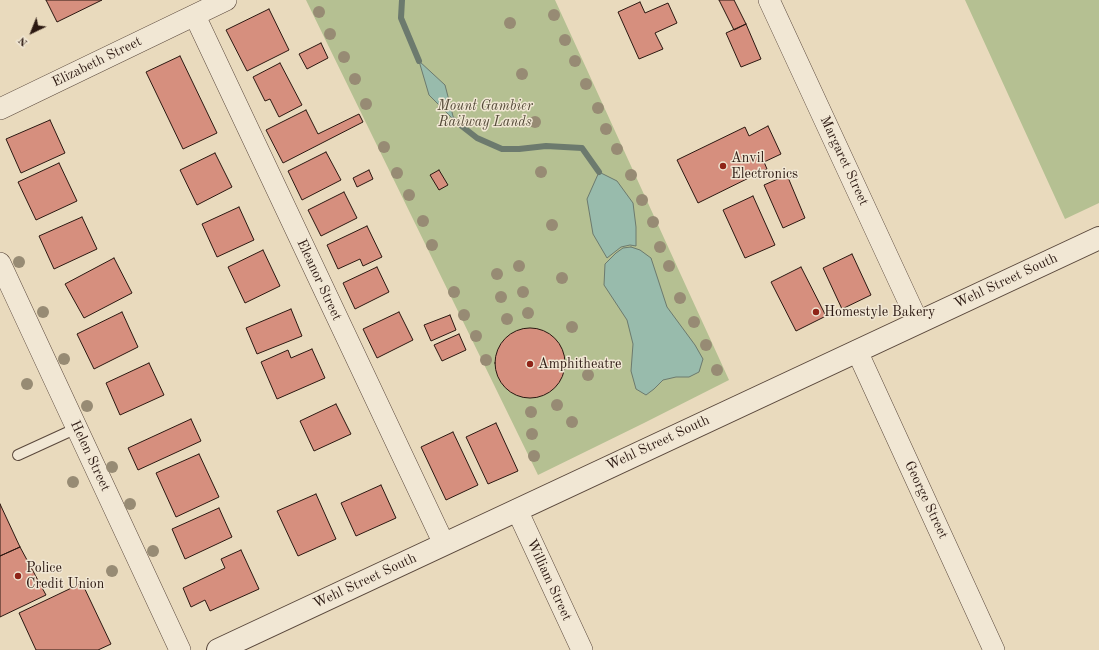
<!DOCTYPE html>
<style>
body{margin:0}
#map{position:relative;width:1099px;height:650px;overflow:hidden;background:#e9dabd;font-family:"Old Standard TT",serif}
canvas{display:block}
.north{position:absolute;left:12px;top:12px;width:40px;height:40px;-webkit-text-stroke:3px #f1e7d4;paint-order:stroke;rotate:223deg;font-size:11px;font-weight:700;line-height:16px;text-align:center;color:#2b1811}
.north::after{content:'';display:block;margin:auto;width:14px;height:18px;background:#2b1811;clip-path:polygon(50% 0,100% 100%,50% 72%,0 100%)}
</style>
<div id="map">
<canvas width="1099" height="650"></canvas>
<div class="north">N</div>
</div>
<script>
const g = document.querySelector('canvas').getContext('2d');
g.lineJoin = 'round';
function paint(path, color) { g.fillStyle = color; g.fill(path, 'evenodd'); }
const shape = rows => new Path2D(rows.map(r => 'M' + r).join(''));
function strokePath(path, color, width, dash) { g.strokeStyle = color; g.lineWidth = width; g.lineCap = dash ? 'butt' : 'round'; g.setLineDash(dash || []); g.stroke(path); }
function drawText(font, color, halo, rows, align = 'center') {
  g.font = font + ' "Old Standard TT",serif'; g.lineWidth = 3; g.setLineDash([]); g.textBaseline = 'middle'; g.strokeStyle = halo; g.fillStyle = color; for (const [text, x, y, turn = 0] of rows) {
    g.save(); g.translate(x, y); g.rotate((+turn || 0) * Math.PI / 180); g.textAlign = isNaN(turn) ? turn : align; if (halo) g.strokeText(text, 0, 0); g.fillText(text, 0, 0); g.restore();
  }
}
paint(shape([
 [306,0,555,0,729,380,644,423,538,475],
 [965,0,1099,0,1099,203,1065,219]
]), '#b5c092');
const water = shape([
 [419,61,445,85,454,120,429,95,419,61],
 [599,172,617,181,633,203,636,227,636,246,630,245,621,247,607,258,593,234,587,199,599,172],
 [631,247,640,250,651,258,667,307,695,345,703,359,699,372,689,377,676,377,663,380,654,389,646,395,636,389,631,371,633,344,627,320,604,285,605,264,616,253,623,248,631,247]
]);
paint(water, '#98bbac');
strokePath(water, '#6c7a6e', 1);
strokePath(shape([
 [402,0,401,18,419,61],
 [454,120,477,138,502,149,519,149,546,146,582,148,599,172]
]), '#6c7a6e', 6);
const building = shape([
 [46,0,102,0,57,22,46,0],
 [719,0,734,0,746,24,734,30,719,0],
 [640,2,645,13,668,3,677,23,655,33,663,49,639,59,618,12,640,2],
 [269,9,289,50,247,71,226,30,269,9],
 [746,24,761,59,741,67,726,33,746,24],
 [321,43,328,58,307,69,299,54,321,43],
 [180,56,217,133,183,149,146,72,180,56],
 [280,63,302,105,279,117,270,99,265,101,253,77,280,63],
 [306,110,318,134,359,114,363,122,283,163,266,130,306,110],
 [50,120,65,153,21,173,6,139,50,120],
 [768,126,781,154,764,162,767,169,698,203,677,160,745,127,749,136,768,126],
 [326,152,341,180,302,200,288,171,326,152],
 [215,153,232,187,197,205,180,170,215,153],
 [59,163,77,201,36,220,18,182,59,163],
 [369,170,373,179,357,187,353,178,369,170],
 [439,170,448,185,439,190,430,175,439,170],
 [787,175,805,218,783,228,764,185,787,175],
 [344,192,357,218,321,236,308,210,344,192],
 [753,196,775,245,745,258,723,210,753,196],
 [239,207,254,240,217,257,202,224,239,207],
 [82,217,97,249,54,269,39,236,82,217],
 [367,226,382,257,363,266,360,259,338,269,327,245,367,226],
 [263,250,280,286,245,303,228,267,263,250],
 [852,254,871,295,842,309,823,268,852,254],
 [114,258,132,293,84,318,65,284,114,258],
 [377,267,389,292,355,309,343,283,377,267],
 [801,267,826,316,796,331,771,282,801,267],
 [291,309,302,336,257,354,246,328,291,309],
 [122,312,138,347,94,369,77,334,122,312],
 [399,312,413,340,377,358,363,329,399,312],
 [450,315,456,330,431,341,424,325,450,315],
 '495 363a35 35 0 1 1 70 0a35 35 0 1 1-70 0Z',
 [459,334,466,350,442,361,434,345,459,334],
 [312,349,325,378,277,399,261,362,288,350,291,358,312,349],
 [149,363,164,395,120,415,106,383,149,363],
 [336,404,351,434,314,451,300,421,336,404],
 [191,419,201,441,138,470,128,448,191,419],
 [496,423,518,471,488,484,466,437,496,423],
 [453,432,478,485,446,500,421,447,453,432],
 [199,454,219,497,176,517,156,473,199,454],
 [381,485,396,518,356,536,341,503,381,485],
 [316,494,336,539,298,556,277,511,316,494],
 [0,504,20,547,0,556,0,504],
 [219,508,232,537,185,559,172,529,219,508],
 [20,547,46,595,0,617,0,556,20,547],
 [241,550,259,589,210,611,205,600,191,607,183,588,225,568,221,559,241,550],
 [82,583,111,644,98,650,36,650,19,613,82,583]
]);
paint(building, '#d68f7e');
strokePath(building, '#2b1811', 1);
const service = shape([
 [18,455,77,428]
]);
const minor = shape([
 [769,0,918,322],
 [195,16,444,544],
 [0,109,226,0],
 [0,263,180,650],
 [857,351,994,650],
 [517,510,582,650]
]);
const tertiary = shape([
 [218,650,1099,238]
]);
strokePath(service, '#5a483c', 12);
strokePath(minor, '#5a483c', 22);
strokePath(tertiary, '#5a483c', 24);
strokePath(service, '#f1e7d4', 10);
strokePath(minor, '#f1e7d4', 21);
strokePath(tertiary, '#f1e7d4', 22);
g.fillStyle = '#978b74';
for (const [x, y] of [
 [319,12],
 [554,15],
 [510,23],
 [330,34],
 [565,40],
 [344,57],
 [575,61],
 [522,74],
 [355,79],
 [586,84],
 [366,104],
 [598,108],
 [535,122],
 [606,129],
 [384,147],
 [617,149],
 [541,172],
 [397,173],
 [631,175],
 [409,195],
 [642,200],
 [423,221],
 [653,222],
 [552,225],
 [432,245],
 [660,247],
 [19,262],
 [519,266],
 [669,266],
 [497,274],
 [562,278],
 [454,292],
 [523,292],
 [501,297],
 [680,298],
 [43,312],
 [528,313],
 [464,315],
 [507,319],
 [694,322],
 [572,327],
 [476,336],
 [706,345],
 [64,359],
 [486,360],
 [717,370],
 [588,375],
 [27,384],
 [557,405],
 [87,406],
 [531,412],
 [572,422],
 [532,434],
 [534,456],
 [112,467],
 [73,482],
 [130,504],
 [153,551],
 [112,571]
]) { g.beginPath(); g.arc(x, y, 6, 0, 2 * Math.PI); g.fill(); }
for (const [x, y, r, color] of [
 [723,166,4,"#8f2418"],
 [816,312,4,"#8f2418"],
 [530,364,4,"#8f2418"],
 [18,576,4,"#8f2418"]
]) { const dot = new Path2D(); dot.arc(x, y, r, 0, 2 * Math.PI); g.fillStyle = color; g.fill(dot); strokePath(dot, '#f1e7d4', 1.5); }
drawText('14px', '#2b1811', '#f1e7d4', [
 ["Elizabeth Street",97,62,-26],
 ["Margaret Street",844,161,65],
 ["Eleanor Street",319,280,65],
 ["Wehl Street South",1006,281,-25],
 ["Wehl Street South",658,443,-25],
 ["Helen Street",90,456,65],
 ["George Street",926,500,65],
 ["William Street",549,580,65],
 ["Wehl Street South",365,581,-25]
]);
drawText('italic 14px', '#544a38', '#f1e7d4', [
 ["Mount Gambier",485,106],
 ["Railway Lands",485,122]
]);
drawText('14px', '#2b1811', '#f1e7d4', [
 ["Anvil",731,158],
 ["Electronics",731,174],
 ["Homestyle Bakery",824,312],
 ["Amphitheatre",538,364],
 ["Police",26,568],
 ["Credit Union",26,584]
], 'left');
</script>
